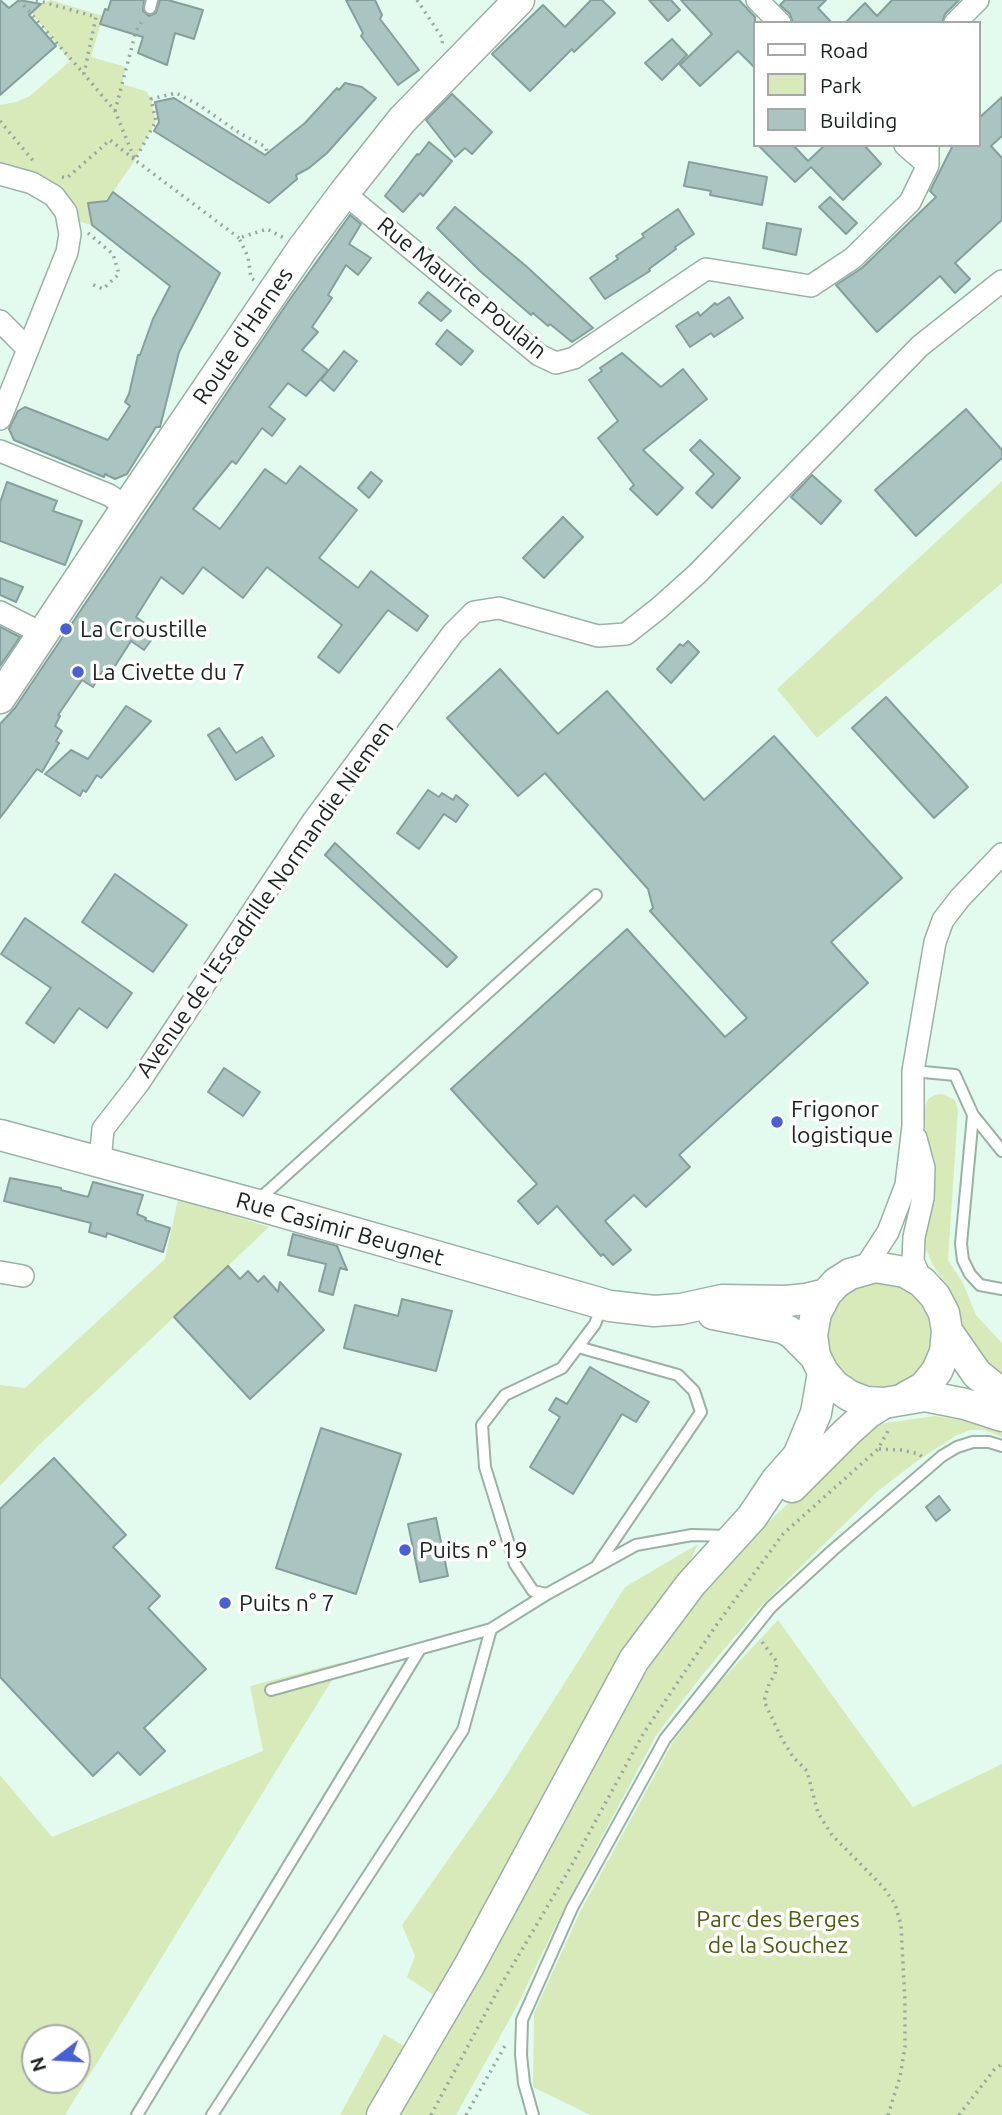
<!DOCTYPE html>
<meta charset="utf-8">
<style>
body{margin:0}
#map{position:relative;width:1002px;height:2115px;overflow:hidden;background:#e3fbef;font-family:Ubuntu,sans-serif}
canvas{display:block}
.legend{position:absolute;left:753px;top:21px;width:228px;height:126px;box-sizing:border-box;background:#fff;border:2px solid #a4a7a5;margin:0;padding:9px 12px;list-style:none;font-size:21px;color:#1b231f}
.legend li{display:flex;align-items:center;gap:14px;height:35px}
.legend b{width:35px;border:2px solid #a4a7a5}
.north{position:absolute;left:21px;top:2024px;width:70px;height:70px;box-sizing:border-box;background:#fff;border:2px solid #a4a7a5;border-radius:50%;rotate:253deg;font-size:19px;font-weight:700;line-height:28px;text-align:center;color:#1b231f}
.north::after{content:'';display:block;margin:auto;width:24px;height:32px;background:#495fd4;clip-path:polygon(50% 0,100% 100%,50% 72%,0 100%)}
</style>
<div id="map">
<canvas width="1002" height="2115"></canvas>
<ul class="legend">
<li><b style="height:9px;background:#fff"></b>Road</li>
<li><b style="height:19px;background:#d8eaba"></b>Park</li>
<li><b style="height:19px;background:#a9c4c1"></b>Building</li>
</ul>
<div class="north">N</div>
</div>
<script>
const g = document.querySelector('canvas').getContext('2d');
g.lineJoin = 'round';
function paint(path, color) { g.fillStyle = color; g.fill(path, 'evenodd'); }
const shape = rows => new Path2D(rows.map(r => 'M' + r).join(''));
function strokePath(path, color, width, dash) { g.strokeStyle = color; g.lineWidth = width; g.lineCap = dash ? 'butt' : 'round'; g.setLineDash(dash || []); g.stroke(path); }
function drawText(font, color, halo, rows, align = 'center') {
  g.font = font + ' Ubuntu,sans-serif'; g.lineWidth = 7; g.setLineDash([]); g.textBaseline = 'middle'; g.strokeStyle = halo; g.fillStyle = color; for (const [text, x, y, turn = 0] of rows) {
    g.save(); g.translate(x, y); g.rotate((+turn || 0) * Math.PI / 180); g.textAlign = isNaN(turn) ? turn : align; if (halo) g.strokeText(text, 0, 0); g.fillText(text, 0, 0); g.restore();
  }
}
paint(shape([
 [51,0,103,16,91,57,126,67,122,84,146,91,151,99,156,121,135,160,113,192,104,201,88,203,92,225,80,222,62,192,0,168,0,105,16,102,30,96,70,61,32,13,41,4],
 [1002,481,1002,583,817,738,777,689],
 [942,1094,955,1100,958,1110,948,1260,963,1283,976,1315,1002,1343,1002,1387,996,1376,997,1369,988,1368,976,1357,963,1327,957,1305,947,1285,934,1268,926,1249,924,1230,927,1140,923,1111,928,1099,935,1095],
 [178,1199,269,1227,38,1446,0,1486,0,1385,25,1388,165,1259],
 '826 1336a54 54 0 1 1 108 0a54 54 0 1 1-108 0Z',
 [935,1416,978,1423,1002,1433,1002,1437,984,1430,970,1430,957,1435,917,1461,878,1491,762,1605,703,1674,657,1734,566,1904,516,2008,456,2115,396,2115,633,1692,675,1628,723,1568,758,1532,871,1425],
 [698,1544,679,1585,625,1655,435,1996,407,1977,415,1956,402,1925,495,1793,625,1587],
 [778,1620,913,1807,1002,1764,1002,2115,590,2115,533,2087,534,2013,581,1910,673,1742,715,1687],
 [343,1662,65,2115,0,2115,0,1775,52,1837,263,1751,250,1686],
 [35,2038,77,2038,77,2080,35,2080],
 [384,2034,407,2048,367,2115,340,2115]
]), '#d8eaba');
const building = shape([
 [0,0,9,8,19,0,41,4,29,15,56,46,0,95,0,0],
 [111,0,144,0,143,11,149,16,156,13,160,0,168,0,203,10,194,39,175,33,167,65,138,53,143,37,100,24,105,9,108,10,111,0],
 [346,0,375,0,382,15,380,19,419,70,398,85,361,36,363,33,346,0],
 [591,0,602,0,615,13,574,52,572,49,530,91,492,54,543,5,565,27,591,0],
 [649,0,671,0,680,10,668,21,649,0],
 [681,0,739,0,755,17,755,68,738,51,700,86,680,65,712,34,681,0],
 [785,0,826,0,818,8,832,23,793,23,790,14,780,5,785,0],
 [892,0,959,0,945,14,942,23,845,23,865,3,877,16,892,0],
 [672,39,687,55,662,80,645,63,672,39],
 [345,83,362,87,376,98,327,153,309,168,296,175,297,179,269,203,154,131,159,122,155,102,174,98,265,155,305,123,337,88,339,90,345,83],
 [452,94,492,132,472,154,465,148,455,157,426,120,452,94],
 [1002,97,1002,136,991,146,1002,158,1002,220,955,263,970,279,955,293,940,276,877,332,836,285,862,268,936,197,930,191,953,145,979,145,979,118,1002,97],
 [429,142,452,161,423,196,420,193,403,212,385,196,417,154,419,155,429,142],
 [758,145,793,145,808,161,825,145,864,145,881,164,843,200,811,167,795,182,758,145],
 [689,162,767,177,762,205,710,195,711,191,684,186,689,162],
 [113,192,220,273,179,352,160,427,156,427,127,474,115,479,105,474,104,477,14,440,9,429,18,411,25,407,108,440,130,406,125,402,129,394,138,355,140,355,153,319,170,286,92,225,88,203,107,201,113,192],
 [830,197,857,223,846,234,819,207,830,197],
 [455,207,526,266,593,328,572,342,550,324,548,326,533,313,531,315,480,271,437,228,455,207],
 [678,209,694,234,675,247,676,249,649,269,650,271,605,299,590,278,618,259,616,256,644,237,642,234,678,209],
 [350,215,361,224,349,244,371,258,358,275,346,265,328,295,332,298,312,327,318,332,302,350,328,370,306,396,288,383,269,407,285,419,272,436,262,428,236,464,232,461,193,509,220,529,265,469,286,484,300,466,357,510,319,558,358,588,371,571,428,616,417,631,388,610,339,673,318,657,342,625,267,567,243,598,203,567,183,594,161,577,136,617,157,632,144,650,131,641,113,669,106,665,93,687,82,680,58,715,60,716,55,726,62,731,56,741,59,743,42,772,37,769,0,818,0,724,15,708,288,302,350,215],
 [767,223,801,229,796,255,763,248,767,223],
 [428,292,451,311,441,321,419,303,428,292],
 [729,297,743,318,714,337,711,333,690,347,676,326,698,312,700,316,715,303,717,305,729,297],
 [447,330,473,351,461,365,436,344,447,330],
 [344,351,357,361,334,391,321,380,344,351],
 [622,353,661,387,683,369,707,399,643,450,683,488,657,515,630,489,634,485,598,438,618,421,589,380,602,371,600,368,622,353],
 [966,409,1002,450,1002,458,916,536,875,490,966,409],
 [700,440,740,478,712,508,696,493,714,474,690,450,700,440],
 [371,472,382,481,369,498,358,488,371,472],
 [812,475,841,501,821,524,791,497,812,475],
 [7,482,57,501,53,511,82,521,65,565,0,541,0,503,7,482],
 [563,517,583,537,544,578,523,558,563,517],
 [0,578,23,587,16,602,0,595,0,578],
 [0,627,20,637,0,666,0,627],
 [688,641,699,652,671,683,657,669,680,644,683,646,688,641],
 [500,669,558,734,607,691,704,800,774,736,902,878,831,942,868,983,679,1155,690,1167,646,1207,634,1195,605,1221,631,1250,613,1265,603,1254,601,1256,557,1206,538,1224,518,1201,537,1184,451,1089,627,929,725,1037,747,1018,650,911,653,908,648,889,545,773,518,796,447,718,500,669],
 [886,697,968,787,934,818,852,728,886,697],
 [126,706,151,721,101,778,97,775,86,792,83,790,80,796,45,774,71,750,88,759,126,706],
 [219,728,236,753,262,737,274,756,236,780,208,735,219,728],
 [428,790,439,797,442,793,453,800,456,795,468,805,456,822,444,814,419,849,397,833,428,790],
 [335,843,457,957,447,967,325,855,335,843],
 [115,874,187,925,153,972,82,922,115,874],
 [25,918,132,993,107,1028,79,1008,54,1043,26,1023,51,988,1,954,25,918],
 [224,1068,260,1092,243,1116,208,1092,224,1068],
 [10,1178,61,1188,61,1190,88,1197,93,1182,143,1195,137,1214,146,1218,145,1220,170,1228,163,1252,107,1233,106,1237,89,1232,91,1223,4,1201,10,1178],
 [293,1234,337,1246,347,1270,340,1268,333,1295,319,1291,326,1264,288,1255,293,1234],
 [228,1266,240,1279,248,1271,258,1282,264,1276,278,1292,280,1282,324,1330,250,1399,174,1317,228,1266],
 [402,1299,452,1311,436,1371,344,1348,355,1305,398,1316,402,1299],
 [590,1367,649,1402,636,1422,622,1414,573,1494,530,1467,560,1417,549,1410,556,1398,567,1404,590,1367],
 [321,1428,401,1454,356,1594,276,1568,321,1428],
 [54,1458,126,1535,113,1547,160,1596,148,1608,206,1669,144,1728,165,1751,140,1775,118,1752,93,1776,0,1677,0,1509,54,1458],
 [939,1496,950,1510,936,1521,926,1507,939,1496],
 [436,1518,448,1576,420,1582,408,1524,436,1518]
]);
paint(building, '#a9c4c1');
strokePath(building, '#859f9c', 2);
const service = shape([
 [150,8,152,0],
 [913,1071,955,1075,973,1115,1002,1151],
 [973,1115,961,1244,963,1260,970,1274,980,1285,1002,1289],
 [256,1202,596,895],
 [602,1306,595,1324,562,1368,505,1395,482,1425,485,1467,515,1564,533,1591,547,1594,636,1545,692,1535,729,1536],
 [578,1347,678,1375,694,1391,701,1412,598,1564],
 [271,1690,491,1629,547,1594],
 [137,2115,420,1649],
 [212,2115,463,1730,491,1629],
 [533,2115,524,2083,521,2055,522,2020,572,1908,665,1739,771,1607,833,1550,942,1456,957,1447,973,1442,989,1442,1002,1446]
]);
const minor = shape([
 [757,0,780,23],
 [955,23,978,0],
 [905,145,928,165],
 [0,174,32,183,54,196,66,212,70,234,67,252,0,419],
 [344,193,539,355,556,363,574,358,706,269,811,286,853,258,910,202,928,165,928,145],
 [0,321,27,348],
 [0,451,109,495,127,507],
 [0,612,41,633],
 [916,1138,924,1168,923,1198,914,1237,913,1261,922,1282],
 [100,1161,103,1129,138,1084,313,821,453,633,474,612,499,608,598,636,626,634,659,608,697,574,920,346,1002,281],
 [864,1269,888,1232,906,1185,913,1126,913,1071,935,942,943,920,960,898,1002,854],
 [0,1272,23,1276]
]);
const secondary = shape([
 [0,698,127,507,303,248,344,193,402,120,519,0],
 [0,1135,254,1204,610,1306,654,1311,681,1309,722,1300,786,1301,806,1299,826,1294],
 [713,1314,783,1328,792,1333,815,1356,823,1372,835,1386,850,1396,866,1402,884,1403,925,1396,965,1404,1002,1416],
 [947,1331,977,1374,1002,1394],
 [815,1356,812,1335,816,1313,826,1294,836,1283,850,1274,875,1267,905,1272,922,1282,935,1296,944,1313,947,1331,945,1352,937,1371,924,1387,906,1397],
 [792,1487,847,1432,868,1413,884,1403],
 [382,2115,469,1966,634,1660,691,1584,752,1517,776,1481,798,1456,816,1413,823,1372]
]);
strokePath(service, '#9ab1a6', 14);
strokePath(minor, '#9ab1a6', 24);
strokePath(secondary, '#9ab1a6', 33);
strokePath(shape([
 [19,0,84,74],
 [36,0,96,17,84,74,115,111,135,160,239,238],
 [417,0,443,39,442,43],
 [115,111,136,31,144,18],
 [0,121,35,163],
 [62,177,67,178,110,140,135,160,156,121,151,99,176,93,199,105,241,134,266,147,267,153],
 [88,233,113,254,119,274,103,289,91,284],
 [254,280,251,278,248,257,239,238,267,229,284,238],
 [879,1449,901,1450,919,1454,922,1457],
 [762,1642,777,1662,775,1674,769,1684,764,1701,782,1739,793,1757,807,1771,818,1813,832,1835,884,1888,895,1904,901,1925,905,2002,905,2047,900,2077,888,2115],
 [431,2115,498,1990,569,1870,643,1734,715,1627,783,1534,878,1449,889,1429],
 [466,2115,506,2044],
 [959,2115,994,2070,1002,2064]
]), '#96a79e', 3.5, [2, 5]);
strokePath(service, '#fff', 10);
strokePath(minor, '#fff', 21);
strokePath(secondary, '#fff', 30);
for (const [x, y, r, color] of [
 [66,629,7,"#495fd4"],
 [78,672,7,"#495fd4"],
 [777,1122,7,"#495fd4"],
 [405,1550,7,"#495fd4"],
 [225,1603,7,"#495fd4"]
]) { const dot = new Path2D(); dot.arc(x, y, r, 0, 2 * Math.PI); g.fillStyle = color; g.fill(dot); strokePath(dot, '#fff', 2.5); }
drawText('23px', '#1b231f', '#fff', [
 ["Rue Maurice Poulain",462,288,39],
 ["Route d'Harnes",243,336,-56],
 ["Avenue de l'Escadrille Normandie Niemen",265,899,-55],
 ["Rue Casimir Beugnet",340,1229,16]
]);
drawText('23px', '#1b231f', '#fff', [
 ["La Croustille",80,629],
 ["La Civette du 7",92,672],
 ["Frigonor",791,1109],
 ["logistique",791,1135],
 ["Puits n° 19",419,1550],
 ["Puits n° 7",239,1603]
], 'left');
drawText('23px', '#4a5e0f', '#fff', [
 ["Parc des Berges",778,1919],
 ["de la Souchez",778,1945]
]);
</script>
